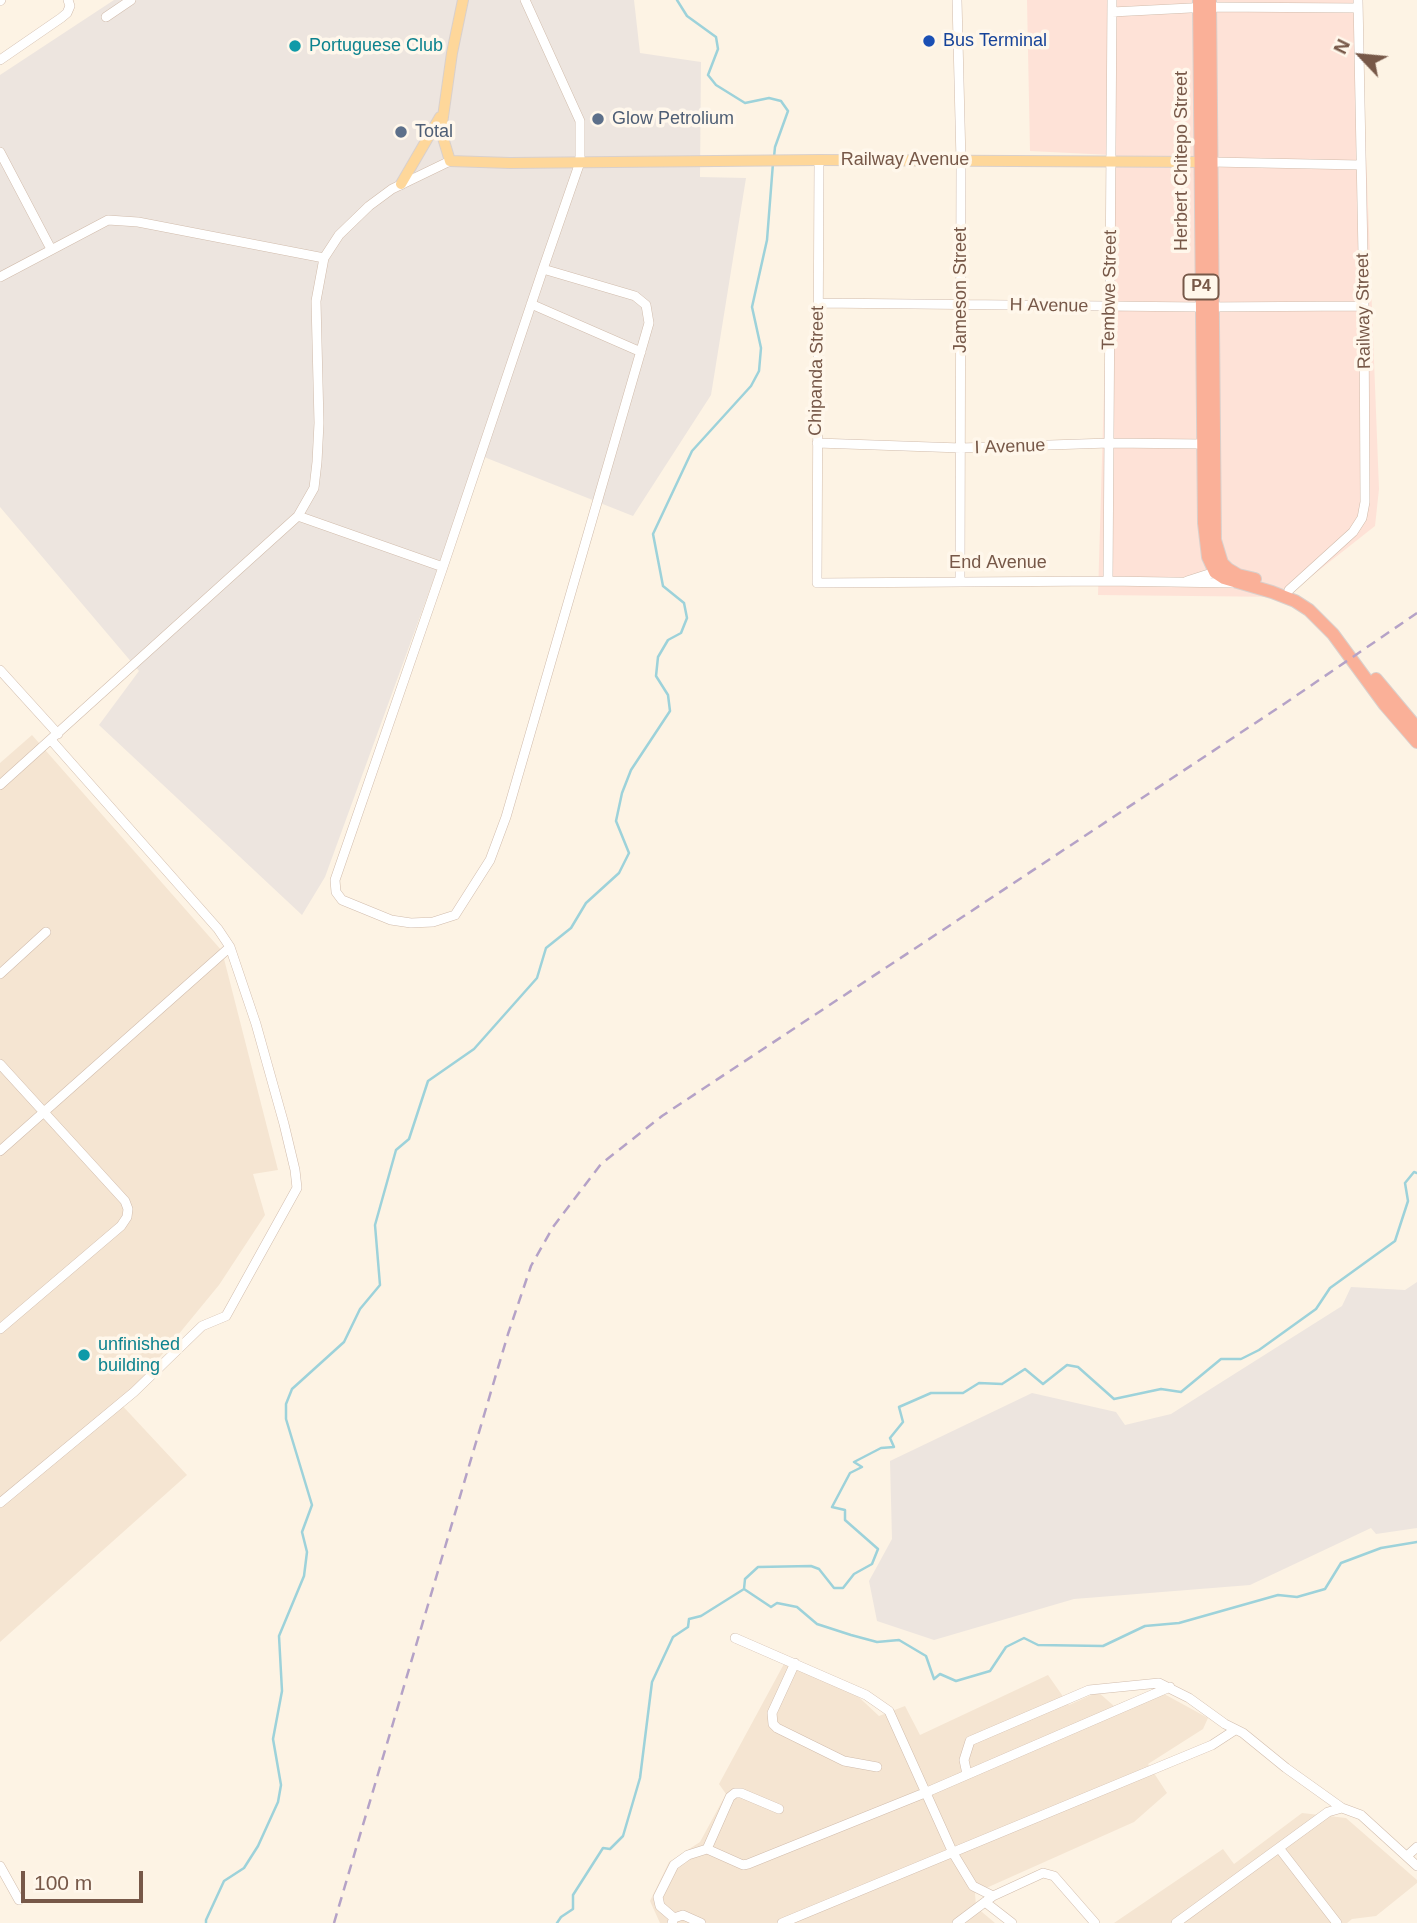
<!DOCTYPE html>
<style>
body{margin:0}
#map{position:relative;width:1417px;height:1923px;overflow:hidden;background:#fdf3e4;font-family:Arial,sans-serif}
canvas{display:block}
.north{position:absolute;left:1326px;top:21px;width:70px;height:70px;-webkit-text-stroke:5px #fff7eb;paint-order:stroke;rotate:296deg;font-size:19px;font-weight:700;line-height:28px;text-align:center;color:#775848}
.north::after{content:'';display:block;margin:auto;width:24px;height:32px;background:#775848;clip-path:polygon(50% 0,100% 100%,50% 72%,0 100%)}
.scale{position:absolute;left:21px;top:1871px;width:122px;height:32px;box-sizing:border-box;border:4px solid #775848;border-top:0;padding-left:9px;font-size:21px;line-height:24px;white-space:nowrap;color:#775848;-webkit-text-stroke:5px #fff7eb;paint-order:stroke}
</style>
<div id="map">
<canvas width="1417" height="1923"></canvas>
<div class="north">N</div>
<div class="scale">100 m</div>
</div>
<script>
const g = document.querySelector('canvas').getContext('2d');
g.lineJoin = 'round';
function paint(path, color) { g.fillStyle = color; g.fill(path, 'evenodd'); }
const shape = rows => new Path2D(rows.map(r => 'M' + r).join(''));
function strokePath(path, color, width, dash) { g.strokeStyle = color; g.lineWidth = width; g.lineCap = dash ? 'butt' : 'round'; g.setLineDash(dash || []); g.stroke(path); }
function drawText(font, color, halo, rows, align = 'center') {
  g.font = font + ' Arial,sans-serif'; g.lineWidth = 7; g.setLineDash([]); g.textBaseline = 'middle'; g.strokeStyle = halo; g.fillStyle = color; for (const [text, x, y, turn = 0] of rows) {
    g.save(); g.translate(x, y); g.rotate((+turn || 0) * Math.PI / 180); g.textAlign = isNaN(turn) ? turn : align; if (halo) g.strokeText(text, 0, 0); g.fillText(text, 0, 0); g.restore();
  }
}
paint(shape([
 [32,735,222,951,278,1170,253,1174,265,1215,219,1285,141,1380,118,1401,187,1475,0,1642,0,763],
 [785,1662,849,1688,879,1716,905,1706,920,1735,1048,1675,1069,1705,1098,1692,1114,1706,1155,1689,1208,1718,1203,1729,1148,1764,1167,1793,1134,1822,975,1893,976,1907,995,1923,660,1923,650,1901,669,1862,700,1842,726,1794,719,1784],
 [1302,1813,1346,1818,1417,1880,1417,1883,1376,1916,1352,1919,1347,1923,1114,1923,1223,1849,1234,1864]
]), '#f5e5d2');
paint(shape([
 [1027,0,1360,0,1379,489,1375,526,1285,597,1098,595,1111,155,1030,151]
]), '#fee2d7');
paint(shape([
 [114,0,634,0,640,53,701,62,700,177,746,178,711,395,633,516,479,455,325,877,302,915,99,725,139,671,0,507,0,75],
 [1417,1282,1417,1528,1376,1534,1371,1528,1250,1585,1074,1599,934,1640,877,1621,869,1581,892,1539,890,1461,1032,1393,1116,1412,1125,1425,1171,1414,1342,1306,1351,1287,1405,1290]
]), '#ede5df');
strokePath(shape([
 [677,0,687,16,716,37,718,49,708,75,716,85,745,103,769,98,781,101,788,111,775,147,774,157],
 [744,1589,745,1579,758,1567,811,1566,819,1569,834,1588,843,1588,854,1574,872,1564,878,1549,845,1520,845,1510,832,1507,850,1473,862,1467,854,1462,881,1448,894,1447,890,1438,903,1422,899,1407,931,1393,963,1393,979,1383,1002,1384,1025,1369,1043,1384,1067,1365,1078,1367,1114,1399,1161,1389,1181,1392,1221,1359,1241,1359,1259,1350,1316,1309,1330,1288,1395,1241,1408,1201,1405,1183,1414,1172,1417,1173],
 [206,1923,206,1920,224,1881,244,1868,258,1846,278,1802,281,1785,273,1739,282,1691,279,1636,304,1576,307,1552,302,1532,312,1505,286,1419,286,1404,292,1389,344,1342,360,1309,380,1285,375,1225,396,1150,409,1139,428,1081,474,1049,537,978,546,948,571,928,586,903,619,873,629,853,616,821,622,793,631,770,670,711,668,695,656,676,658,657,668,640,681,633,687,618,684,603,663,586,653,534,692,451,751,386,759,371,761,348,752,307,767,240,773,163],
 [557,1923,561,1917,573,1909,573,1895,603,1848,610,1849,623,1836,640,1778,652,1682,673,1637,688,1627,689,1619,701,1616,744,1589,771,1607,777,1603,797,1607,817,1624,851,1635,877,1642,899,1640,926,1656,934,1679,940,1674,956,1681,990,1671,1006,1647,1024,1638,1038,1645,1103,1646,1145,1626,1179,1623,1278,1595,1297,1597,1325,1589,1341,1563,1381,1548,1417,1542]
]), '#9dd2da', 2.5);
const minor = shape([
 [525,0,580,121,580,162,543,269,443,567,335,880,336,892,342,900,391,920,411,923,433,922,455,915,490,860,506,817,649,323,646,305,635,296,543,269],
 [957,0,961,161,960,581],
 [0,1,1,0],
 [1112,12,1210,7,1358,8],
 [106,17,131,0],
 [0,60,61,18,67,13,70,6,68,0],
 [0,152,51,249],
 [819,160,817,583,1108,581,1232,583],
 [1212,162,1360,165],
 [0,277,108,220,138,222,324,258],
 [818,303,1201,307,1364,306],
 [531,304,641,352],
 [817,443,961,448,1109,443,1203,444],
 [298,516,443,567],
 [1108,581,1112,0],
 [1187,581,1215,572,1219,567],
 [1289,590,1353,532,1362,518,1365,502,1364,306,1358,0],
 [0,670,58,734],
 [0,785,298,516,314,488,317,462,319,423,316,301,324,258,339,235,369,206,392,189,450,161],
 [0,974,46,932],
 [0,1064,125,1201,128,1209,127,1217,121,1226,0,1329],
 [0,1151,230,947],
 [0,1503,134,1392,202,1326,226,1316,297,1188,295,1170,284,1124,256,1024,230,947,218,929,51,740],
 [735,1638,866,1695,889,1711,953,1853,973,1886,993,1896],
 [795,1663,772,1713,773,1724,777,1728,844,1761,877,1767],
 [967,1774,964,1760,970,1741,1089,1690,1159,1683,1189,1698,1225,1724,1243,1733,1286,1768,1342,1808],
 [1279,1848,1337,1923],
 [707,1849,743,1865,748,1864,927,1792,1170,1687],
 [1407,1856,1417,1847],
 [0,1866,19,1900],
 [985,1902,1012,1923],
 [674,1918,683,1915,701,1923],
 [672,1923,674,1918,660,1906,658,1897,674,1865,688,1855,707,1849,730,1797,735,1793,741,1793,779,1809],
 [782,1923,1212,1745,1235,1730],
 [957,1923,993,1896,1043,1873,1054,1876,1095,1923],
 [1176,1923,1328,1812,1342,1808,1361,1815,1417,1866]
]);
const major = shape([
 [463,0,452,53,441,131,450,161,510,163,819,160,1206,162],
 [401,184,440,117]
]);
const highway = shape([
 [1199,0,1204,523,1208,557,1215,572,1224,578,1272,592,1295,601,1309,610,1333,634,1385,705,1417,742],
 [1210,0,1215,540,1222,563,1228,569,1238,575,1255,579],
 [1376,679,1417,728]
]);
strokePath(minor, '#d1bcac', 10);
strokePath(major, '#d9d0cc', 12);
strokePath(highway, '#d9d0cc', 14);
strokePath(minor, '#fff', 9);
strokePath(major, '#fed79a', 10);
strokePath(highway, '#fab098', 12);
strokePath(shape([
 [334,1923,508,1334,531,1266,553,1227,601,1164,662,1116,1284,704,1417,613]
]), '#b5a2c7', 2.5, [10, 7]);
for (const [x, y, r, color] of [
 [929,41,7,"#1a4fb4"],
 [295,46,7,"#0f9aa8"],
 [598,119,7,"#5c6f8a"],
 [401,132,7,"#5c6f8a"],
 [84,1355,7,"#0f9aa8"]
]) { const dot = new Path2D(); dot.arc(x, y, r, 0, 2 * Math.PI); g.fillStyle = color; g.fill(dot); strokePath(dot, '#fff7eb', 2.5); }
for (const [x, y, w] of [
 [1201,287,35]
]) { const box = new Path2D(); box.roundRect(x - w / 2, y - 12.5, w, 25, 5); g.fillStyle = '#fff7eb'; g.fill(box); strokePath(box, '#775848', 2); }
drawText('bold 16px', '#775848', null, [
 ["P4",1201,287]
]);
drawText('18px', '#164399', '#fff7eb', [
 ["Bus Terminal",943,41]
], 'left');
drawText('18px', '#0d838f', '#fff7eb', [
 ["Portuguese Club",309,46],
 ["unfinished",98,1345],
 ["building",98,1366]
], 'left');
drawText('18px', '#4e5e75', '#fff7eb', [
 ["Glow Petrolium",612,119],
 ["Total",415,132]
], 'left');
drawText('18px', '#775848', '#fff7eb', [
 ["Railway Avenue",905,160],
 ["Herbert Chitepo Street",1182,161,-90],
 ["Jameson Street",961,290,-90],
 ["Tembwe Street",1110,290,-89],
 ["H Avenue",1049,306,1],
 ["Railway Street",1364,311,-91],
 ["Chipanda Street",817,371,-89],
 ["I Avenue",1010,447,-2],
 ["End Avenue",998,563]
]);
</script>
